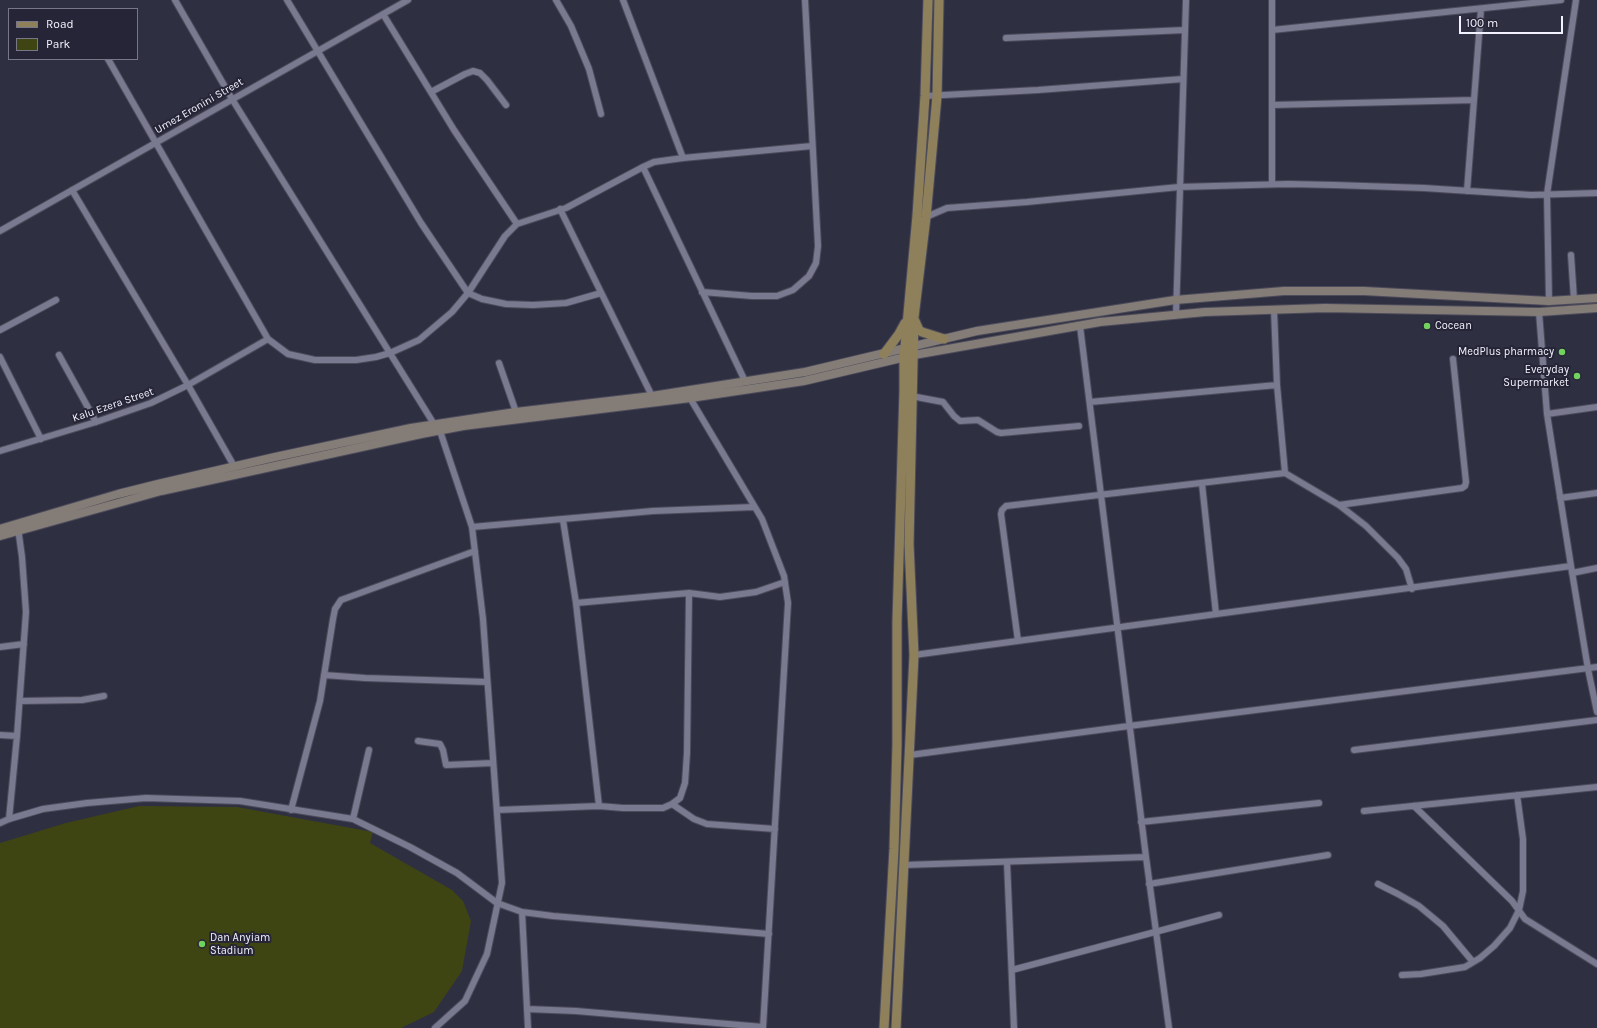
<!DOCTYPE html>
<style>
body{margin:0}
#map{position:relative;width:1597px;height:1028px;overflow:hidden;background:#2f2f42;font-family:Karla,sans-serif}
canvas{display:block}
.legend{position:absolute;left:8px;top:8px;width:130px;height:52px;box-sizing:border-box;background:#262537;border:1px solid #787787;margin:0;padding:5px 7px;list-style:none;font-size:12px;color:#f2f2fe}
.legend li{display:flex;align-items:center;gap:8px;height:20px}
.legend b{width:20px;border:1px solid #787787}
.scale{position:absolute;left:1459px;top:16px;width:104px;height:18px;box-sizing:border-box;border:2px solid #f2f2fe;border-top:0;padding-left:5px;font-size:12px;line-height:14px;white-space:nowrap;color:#f2f2fe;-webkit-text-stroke:3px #262537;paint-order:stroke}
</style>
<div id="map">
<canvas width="1597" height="1028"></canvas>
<ul class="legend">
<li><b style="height:5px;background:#8f805c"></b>Road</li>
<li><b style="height:11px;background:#3f4413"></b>Park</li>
</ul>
<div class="scale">100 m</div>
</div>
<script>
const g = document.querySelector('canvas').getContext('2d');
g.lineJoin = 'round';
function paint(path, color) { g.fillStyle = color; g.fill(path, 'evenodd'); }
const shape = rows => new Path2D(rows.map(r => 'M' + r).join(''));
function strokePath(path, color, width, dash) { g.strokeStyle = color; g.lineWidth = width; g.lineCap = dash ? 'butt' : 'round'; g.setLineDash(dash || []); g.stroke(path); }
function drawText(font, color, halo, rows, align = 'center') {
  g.font = font + ' Karla,sans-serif'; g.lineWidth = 4; g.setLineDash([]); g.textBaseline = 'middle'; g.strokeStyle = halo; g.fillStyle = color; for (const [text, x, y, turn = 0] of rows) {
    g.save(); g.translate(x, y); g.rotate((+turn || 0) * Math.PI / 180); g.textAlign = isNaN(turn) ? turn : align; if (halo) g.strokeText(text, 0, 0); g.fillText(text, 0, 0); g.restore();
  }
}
paint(shape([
 [139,806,237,807,373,832,370,843,452,890,463,901,471,921,462,971,434,1012,401,1028,0,1028,0,843,66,823]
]), '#3f4413');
const minor = shape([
 [175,0,232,99,434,424],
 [287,0,421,223,468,293,482,299,506,304,533,305,566,303,601,293],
 [556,0,571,26,589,69,601,114],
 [623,0,683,158],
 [383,14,454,130,517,224],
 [1272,30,1561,0],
 [1006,38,1185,30],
 [108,59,268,339,288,354,315,360,356,360,376,357,390,353,419,340,452,312,468,293,505,236,517,224,566,208,643,167,654,162,683,158,812,146],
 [431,92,465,74,473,71,480,73,487,80,506,105],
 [925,96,1038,90,1183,79],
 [1272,105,1474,100],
 [643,167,745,381],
 [1272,184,1272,0],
 [72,190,188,385,234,466],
 [1467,191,1481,9],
 [560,209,652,396],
 [926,217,947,208,1027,202,1179,187,1250,185,1288,184,1334,185,1424,188,1531,195,1597,193],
 [0,231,408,0],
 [1571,255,1574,300],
 [702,292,752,296,777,296,793,290,809,276,816,263,818,246,805,0],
 [1549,301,1547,194,1576,0],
 [1274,310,1277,385,1285,473,1339,505,1366,526,1398,558,1406,569,1412,589],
 [1539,312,1547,414,1571,566,1588,669,1597,712],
 [1176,315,1186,0],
 [1080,326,1146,857,1169,1028],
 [0,330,56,300],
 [59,355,96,422],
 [0,357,41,439],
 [499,363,516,412],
 [911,396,943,402,954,416,960,421,978,420,997,432,1001,433,1079,426],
 [690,398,762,519,784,576,788,603,763,1028],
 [1090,402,1277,385],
 [1547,414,1597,407],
 [0,451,96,422,151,403,188,385,268,339],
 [1202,484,1216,614],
 [1560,498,1597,493],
 [1339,505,1462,488,1465,486,1466,482,1453,359],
 [563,520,576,603,599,806],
 [472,527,653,511,754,507],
 [1572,573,1597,568],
 [576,603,689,593,720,597,756,592,785,582],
 [1018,641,1001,514,1002,510,1006,506,1285,473],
 [0,647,24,644],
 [914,655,1571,566],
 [324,675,365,678,487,682],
 [20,701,82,700,104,696],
 [0,735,17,736],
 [418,741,440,744,443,750,446,765,493,763],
 [1354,750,1597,720],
 [910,755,1129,726,1597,667],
 [672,804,694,819,707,824,775,829],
 [1414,806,1512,901,1525,919,1597,964],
 [291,810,320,701,333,619,335,609,341,600,475,551],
 [497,810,599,806,623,808,663,808,672,804,680,798,685,783,687,753,689,593],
 [1364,811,1597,787],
 [9,819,17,736,26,612,22,557,18,528],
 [353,819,369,750],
 [1141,822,1319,803],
 [0,823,9,819,43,809,87,803,146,798,240,801,353,819,410,847,457,873,497,903,522,912,553,916,769,934],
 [1007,862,1014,1028],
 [904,865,1146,857],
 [1149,884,1328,855],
 [1378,884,1398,894,1419,906,1443,926,1473,962],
 [522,912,528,1028],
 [1012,970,1219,915],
 [1402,975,1421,974,1465,967,1480,958,1494,946,1510,928,1519,910,1523,891,1523,839,1517,795],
 [527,1009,576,1011,763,1027],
 [435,1028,465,1001,487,954,502,883,483,619,472,527,440,431]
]);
const secondary = shape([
 [0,529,118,494,158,484,275,457,411,428,516,412,652,396,805,372,977,331,1175,300,1284,291,1364,291,1549,301,1597,298],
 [0,536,161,491,421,434,463,426,690,398,804,381,914,355,1100,322,1205,312,1325,308,1539,312,1597,308]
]);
const primary = shape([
 [915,321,919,330,922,332,944,339],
 [884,354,899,334,905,323],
 [884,1028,894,849,897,745,897,621,904,391,904,358,917,216,925,96,928,0],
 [896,1028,914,655,909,544,914,317,926,217,937,96,939,0]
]);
strokePath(minor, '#4c4b5b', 8);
strokePath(secondary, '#4c4b5b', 10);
strokePath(primary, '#4c4b5b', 11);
strokePath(minor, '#79798f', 6);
strokePath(secondary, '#847c76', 8);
strokePath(primary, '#8f805c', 9);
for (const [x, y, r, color] of [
 [1427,326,4,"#72d25d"],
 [1562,352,4,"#72d25d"],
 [1577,376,4,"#72d25d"],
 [202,944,4,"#72d25d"]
]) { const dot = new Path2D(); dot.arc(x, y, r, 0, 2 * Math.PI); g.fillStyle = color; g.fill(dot); strokePath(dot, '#262537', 1.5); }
drawText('11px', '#f2f2fe', '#262537', [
 ["Umez Eronini Street",199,106,-30],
 ["Kalu Ezera Street",113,405,-19]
]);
drawText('11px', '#f2f2fe', '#262537', [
 ["Cocean",1435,326],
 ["MedPlus pharmacy",1554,352,"right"],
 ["Everyday",1569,370,"right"],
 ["Supermarket",1569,383,"right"],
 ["Dan Anyiam",210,938],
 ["Stadium",210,951]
], 'left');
</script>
